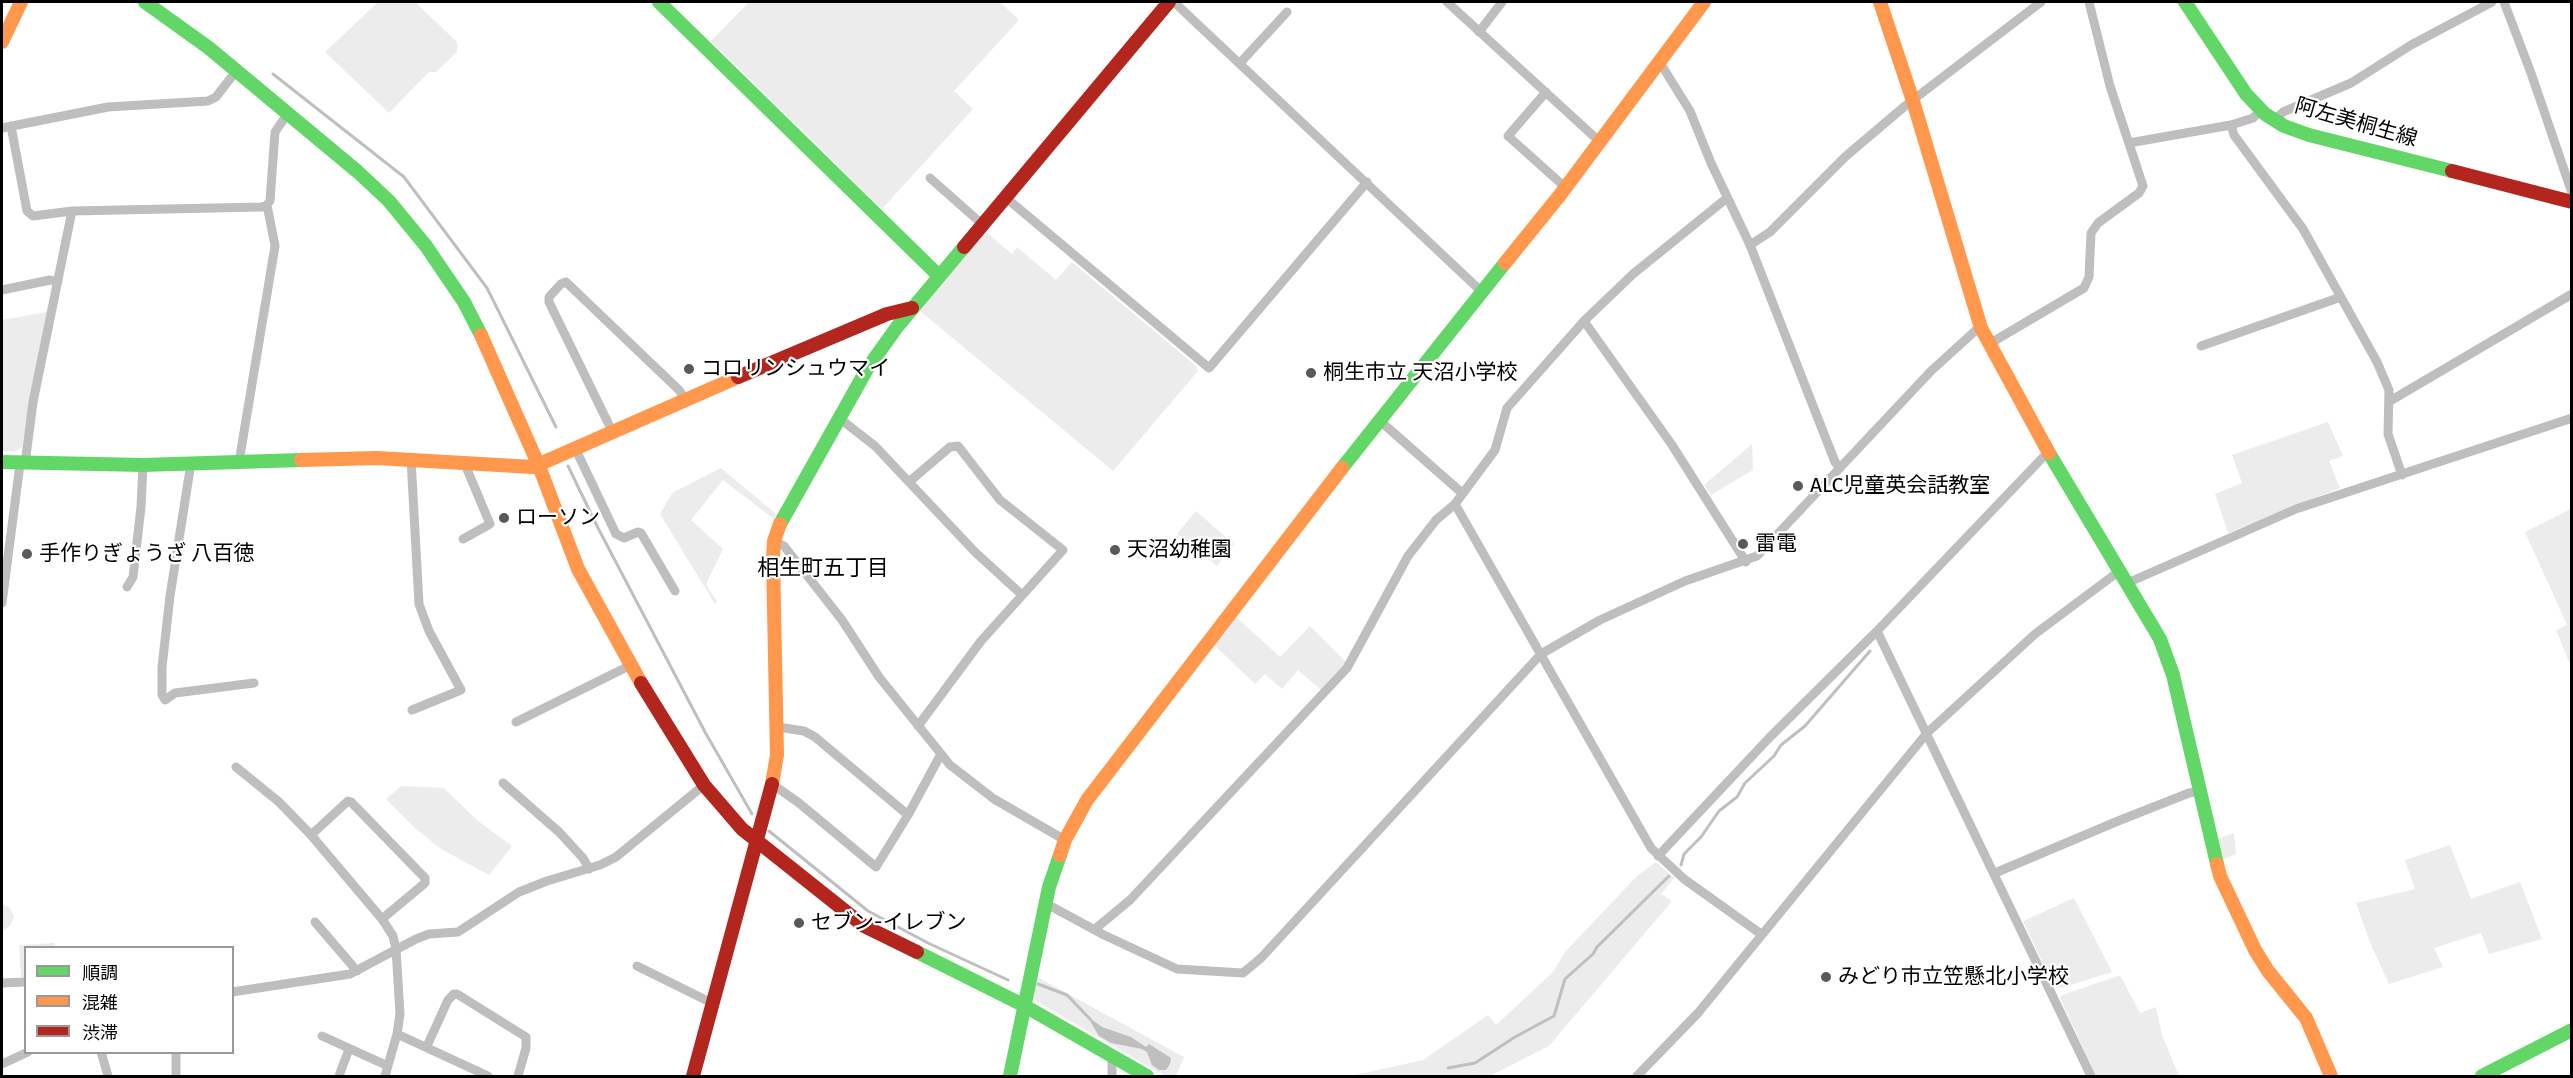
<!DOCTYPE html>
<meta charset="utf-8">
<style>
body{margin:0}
#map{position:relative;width:2573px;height:1078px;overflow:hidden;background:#fff;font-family:"Fira Sans","Noto Sans JP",sans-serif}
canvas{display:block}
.frame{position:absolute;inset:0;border:3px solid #000;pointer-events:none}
.legend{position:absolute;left:24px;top:946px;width:210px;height:108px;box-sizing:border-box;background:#fff;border:2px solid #999;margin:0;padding:8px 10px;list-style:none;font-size:18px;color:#000}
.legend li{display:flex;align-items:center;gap:12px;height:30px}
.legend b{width:30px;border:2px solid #999}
</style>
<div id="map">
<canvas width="2573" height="1078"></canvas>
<div class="frame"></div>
<ul class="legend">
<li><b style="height:8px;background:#63d668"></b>順調</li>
<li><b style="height:8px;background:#ff974d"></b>混雑</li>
<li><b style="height:8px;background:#b3261e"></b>渋滞</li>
</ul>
</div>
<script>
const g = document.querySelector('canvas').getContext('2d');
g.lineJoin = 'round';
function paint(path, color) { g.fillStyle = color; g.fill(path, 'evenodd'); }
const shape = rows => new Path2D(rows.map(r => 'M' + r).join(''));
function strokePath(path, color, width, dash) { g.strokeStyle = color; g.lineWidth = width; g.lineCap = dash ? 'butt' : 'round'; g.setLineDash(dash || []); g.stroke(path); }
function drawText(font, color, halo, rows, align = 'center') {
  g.font = font + ' "Fira Sans","Noto Sans JP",sans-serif'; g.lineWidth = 4.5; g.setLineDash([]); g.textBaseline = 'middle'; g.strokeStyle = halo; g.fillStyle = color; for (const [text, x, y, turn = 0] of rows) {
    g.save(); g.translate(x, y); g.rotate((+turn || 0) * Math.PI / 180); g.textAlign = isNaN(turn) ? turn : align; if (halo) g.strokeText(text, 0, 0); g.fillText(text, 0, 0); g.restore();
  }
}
paint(shape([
 [378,2,415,2,457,42,457,52,436,72,429,72,389,113,325,52],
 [749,2,1000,2,1019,20,954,91,973,109,882,209,711,41],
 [986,232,1012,254,1017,247,1056,280,1072,262,1196,366,1198,371,1113,471,920,311],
 [47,312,22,447,14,452,2,451,2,320],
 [2328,422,2343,456,2329,461,2340,488,2228,533,2215,494,2242,483,2232,455],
 [1752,444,1753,470,1711,495,1704,485],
 [721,468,776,514,774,519,723,480,691,520,723,549,706,584,717,602,715,604,660,514,672,493],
 [2571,509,2571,667,2556,630,2567,625,2525,532],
 [1196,511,1234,544,1217,566,1177,534],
 [1235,616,1280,657,1310,626,1346,662,1321,690,1298,670,1282,689,1265,674,1255,684,1213,644],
 [401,786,444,788,478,821,512,846,489,875,441,849,415,828,386,799],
 [2234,833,2236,854,2222,860,2217,839],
 [2450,845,2471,899,2520,882,2542,939,2489,954,2481,933,2434,948,2443,967,2389,984,2371,945,2356,903,2415,889,2405,860],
 [1656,862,1674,878,1661,894,1672,901,1549,1046,1490,1076,1351,1076,1423,1060,1488,1015,1496,1025,1553,972,1565,952,1637,876],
 [2074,898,2112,972,2061,988,2053,985,2023,921],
 [2,904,10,908,14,917,10,926,2,931],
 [54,943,56,947,26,948,25,979,21,979,19,945],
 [2118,976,2121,977,2140,1013,2156,1007,2162,1035,2179,1076,2096,1076,2060,998,2062,995],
 [1037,977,1184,1057,1176,1076,1165,1076,1036,1001,1033,997]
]), '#ececec');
paint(shape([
 [1087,1016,1102,1027,1131,1037,1146,1047,1149,1044,1171,1058,1170,1064,1166,1070,1159,1070,1152,1065,1147,1052,1142,1049,1111,1043,1099,1036]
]), '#bfbfbf');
strokePath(shape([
 [273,74,404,177,487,288,556,427],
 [568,466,598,528,705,732,752,814],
 [769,831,868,911,928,943,1008,980],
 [1681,865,1684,854,1701,837,1719,811,1737,797,1745,783,1774,756,1781,745,1805,726,1870,651],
 [1038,984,1067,995,1090,1019],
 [1448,1068,1475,1063,1515,1037,1554,1016,1565,979,1593,954,1597,947,1669,876]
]), '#bfbfbf', 3);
strokePath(shape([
 [1174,2,1483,293],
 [1447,2,1600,142],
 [2504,2,2531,73,2572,193],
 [1479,32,1502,2],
 [1659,61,1690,111,1711,163,1750,245,1835,462,1840,468],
 [1240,63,1287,12],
 [1546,92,1508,136,1566,188],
 [2274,120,2283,112,2351,83,2411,45,2492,2],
 [2231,125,2234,135,2303,229,2377,362,2389,390,2388,434,2402,475],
 [11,126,27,211,33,216,72,211,261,207,266,206,270,201,275,132,288,113],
 [2,128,108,107,208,101,216,97,236,71],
 [2129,143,2231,125,2253,118,2261,110],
 [930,178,982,224],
 [1005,197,1209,368,1367,182],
 [1750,245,1770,232,1846,156,1905,106,2041,2],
 [2,290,50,280,58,282],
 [1584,321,1672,445,1746,562],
 [1989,344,2084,288,2089,277,2091,233,2098,223,2139,193,2143,186,2110,86,2089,2],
 [2201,346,2341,297],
 [2390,401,2572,294],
 [839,418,875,446,975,552,1022,595],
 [1379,420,1462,493],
 [613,433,549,302,549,297,561,284,566,282,679,390,685,399],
 [576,450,616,534,624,538,638,532,641,533,675,591],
 [411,459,419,604,429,631,461,690,412,710],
 [239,462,275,246,267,205],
 [191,463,170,596,162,667,162,695,165,700,175,693,254,683],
 [25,464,33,402,72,211],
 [910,481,950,447,958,446,1000,500,1063,550,981,641,918,726],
 [1455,504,1651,848,1684,879,1761,934],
 [463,539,490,524,464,462],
 [774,541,784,546,842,620,879,677,950,765,994,799,1065,840],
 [2125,584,2296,509,2572,418],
 [127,587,133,577,141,507,143,465],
 [2,603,20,464],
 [1877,631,2091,1076],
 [516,722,631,665],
 [778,727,804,731,815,737,908,815],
 [236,767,279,802,311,835,382,919,393,936,396,949,400,1014,397,1034,385,1076],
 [503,783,559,832,583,858,589,869],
 [772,784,799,803,876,867,908,815,941,754],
 [311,835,348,801,351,802,425,878,425,883,382,919],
 [1658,856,1770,737,1877,631,2048,452],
 [1995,873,2118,821,2189,793,2200,791],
 [1045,903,1104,935,1177,969,1243,973,1261,958,1541,654,1600,620,1685,581,1757,556,1931,371,1975,331,1981,328],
 [315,922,357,971],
 [1095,929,1130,900,1347,668,1408,556,1436,520,1455,504,1495,450,1507,408,1584,321,1633,274,1727,198],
 [637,966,712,1003],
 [2,983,26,982],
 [232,992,350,974,416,939,429,934,458,932,519,892,547,881,600,865,616,857,704,785],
 [397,1034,488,1076],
 [322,1036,388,1066],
 [427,1046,448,1000,454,994,457,994,526,1037,526,1048,518,1076],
 [101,1052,108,1076],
 [2,1064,28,1052],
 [176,1076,176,1052],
 [339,1076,349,1049],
 [1112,1076,1112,1058],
 [1637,1076,1698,1013,1927,733,2035,634,2118,572]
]), '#bebebe', 9);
strokePath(shape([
 [145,2,209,48,358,172,389,201,426,246,464,302,481,335],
 [659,2,938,275],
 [2185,2,2246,94,2265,114,2284,126,2309,135,2452,171],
 [2049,453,2160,639,2173,675,2217,864],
 [2,462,143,465,301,460],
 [1342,468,1505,263],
 [780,524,867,369,897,327,964,247],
 [917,952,1023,1005,1147,1076],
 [1010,1076,1049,887,1060,855],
 [2482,1076,2572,1030]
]), '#63d668', 14);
strokePath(shape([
 [1880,2,1913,101,1981,328,2049,453],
 [2,42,21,2],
 [1505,263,1560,195,1704,2],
 [481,335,539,466,578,569,641,683],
 [301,460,377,458,533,467,738,377],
 [772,784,777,755,773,558,774,541,780,524],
 [1060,855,1065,840,1087,800,1342,468],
 [2217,864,2220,876,2255,950,2268,971,2306,1018,2331,1076]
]), '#ff974d', 14);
strokePath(shape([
 [2452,171,2572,202],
 [964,247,1169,2],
 [738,377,887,314,912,308],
 [641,683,704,785,742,829,864,926,917,952],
 [693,1076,772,784]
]), '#b3261e', 14);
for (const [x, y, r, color] of [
 [689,369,6,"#595959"],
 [1311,373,6,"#595959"],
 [1798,486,6,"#595959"],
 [504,518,6,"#595959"],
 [1743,544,6,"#595959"],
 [1115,550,6,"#595959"],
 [27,554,6,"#595959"],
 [799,923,6,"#595959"],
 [1826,977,6,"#595959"]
]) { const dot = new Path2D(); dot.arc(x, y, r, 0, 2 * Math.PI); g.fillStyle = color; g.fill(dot); strokePath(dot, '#fff', 2); }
drawText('21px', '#000', '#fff', [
 ["阿左美桐生線",2356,123,16]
]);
drawText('21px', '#000', '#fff', [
 ["コロリンシュウマイ",701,369],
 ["桐生市立 天沼小学校",1323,373],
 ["ALC児童英会話教室",1810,486],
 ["ローソン",516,518],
 ["雷電",1755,544],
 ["天沼幼稚園",1127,550],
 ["手作りぎょうざ 八百徳",39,554],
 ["セブン-イレブン",811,923],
 ["みどり市立笠懸北小学校",1838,977]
], 'left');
drawText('22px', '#000', '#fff', [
 ["相生町五丁目",823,569]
]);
</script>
